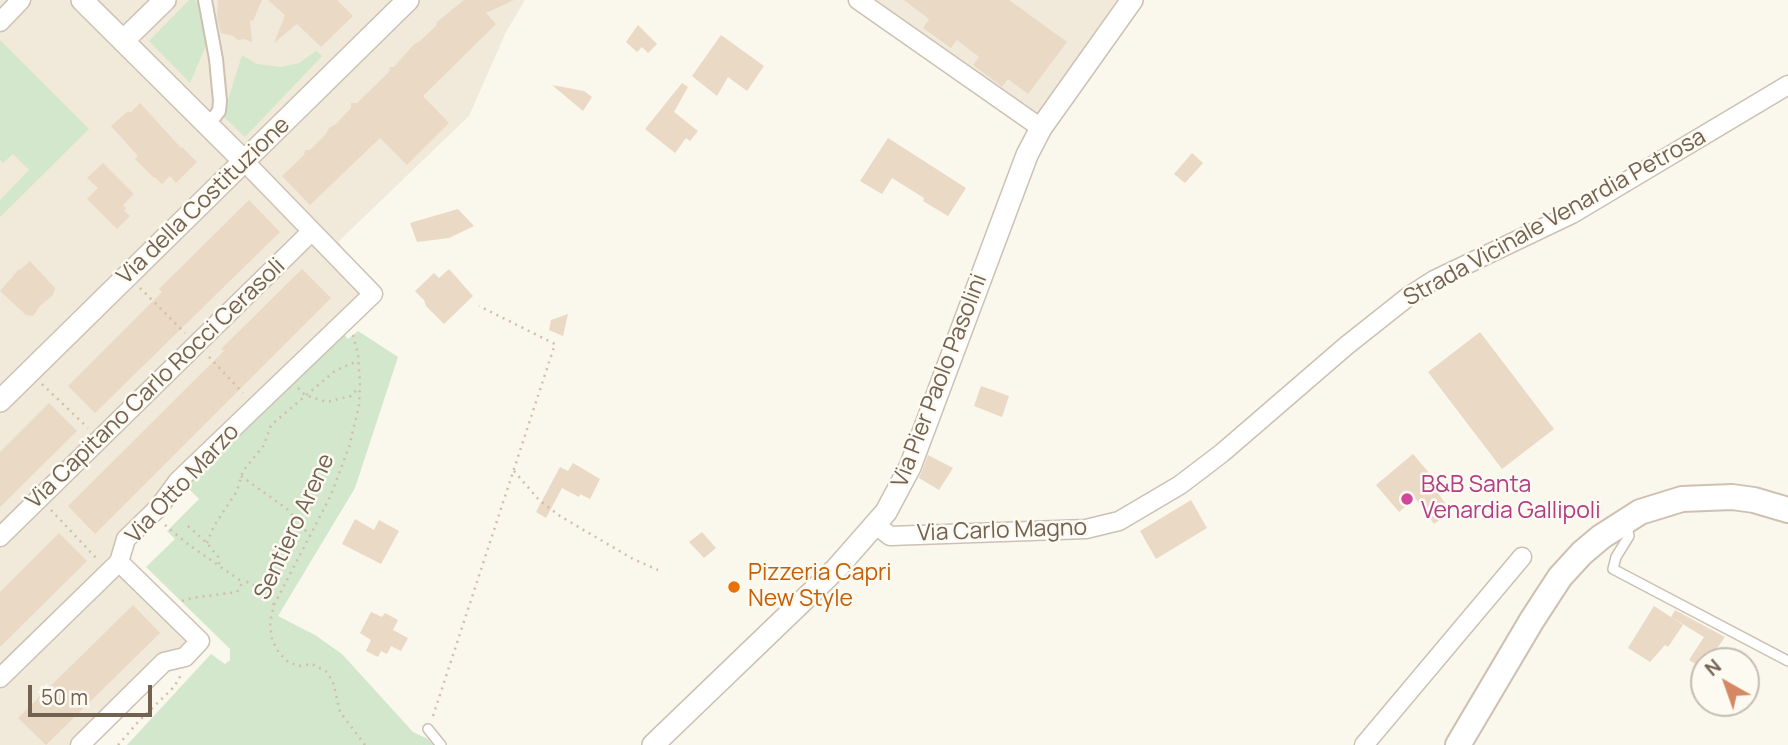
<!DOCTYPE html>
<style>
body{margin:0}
#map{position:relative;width:1788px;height:745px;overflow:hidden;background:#faf7ec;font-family:Manrope,sans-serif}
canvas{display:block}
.north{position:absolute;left:1690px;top:647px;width:70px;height:70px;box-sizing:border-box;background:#fdfaf2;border:2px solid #c6bdb2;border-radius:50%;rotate:320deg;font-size:19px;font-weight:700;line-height:28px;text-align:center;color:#736252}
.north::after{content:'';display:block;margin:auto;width:24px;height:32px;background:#d48962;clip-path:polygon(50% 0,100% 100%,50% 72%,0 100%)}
.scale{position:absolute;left:28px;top:685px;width:124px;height:32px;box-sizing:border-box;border:4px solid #736252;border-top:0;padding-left:9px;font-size:21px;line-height:24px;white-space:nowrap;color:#736252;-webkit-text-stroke:5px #fdfaf2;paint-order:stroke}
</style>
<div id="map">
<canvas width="1788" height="745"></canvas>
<div class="north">N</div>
<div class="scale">50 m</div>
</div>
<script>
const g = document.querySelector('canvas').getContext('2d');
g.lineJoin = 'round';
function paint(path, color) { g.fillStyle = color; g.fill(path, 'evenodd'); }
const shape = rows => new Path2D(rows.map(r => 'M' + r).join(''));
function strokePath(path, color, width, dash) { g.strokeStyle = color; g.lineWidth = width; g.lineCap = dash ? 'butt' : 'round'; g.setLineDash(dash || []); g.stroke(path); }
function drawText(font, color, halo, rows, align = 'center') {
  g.font = font + ' Manrope,sans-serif'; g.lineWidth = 5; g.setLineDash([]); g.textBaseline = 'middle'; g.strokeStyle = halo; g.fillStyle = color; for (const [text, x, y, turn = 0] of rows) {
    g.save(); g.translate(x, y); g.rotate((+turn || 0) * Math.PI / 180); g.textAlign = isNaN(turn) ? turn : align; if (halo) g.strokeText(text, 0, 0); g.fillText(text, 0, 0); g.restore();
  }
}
paint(shape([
 [0,0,525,0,506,32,469,116,339,241,341,246,381,288,378,300,184,484,131,542,126,561,206,638,167,668,90,745,0,745],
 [848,0,1145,0,1051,131,1029,127]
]), '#f1eadb');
paint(shape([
 [189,0,195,0,201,7,207,43,190,83,149,41],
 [0,40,89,129,0,217,0,200,29,170,13,154,3,163,0,160],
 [316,51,322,56,245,137,223,116,242,55,257,64,281,67,299,63],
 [358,331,398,357,355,488,278,616,315,635,342,654,413,732,428,739,434,745,127,745,211,654,225,664,230,660,230,649,146,567,175,539,167,531,199,499,185,485,342,332,348,339]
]), '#d3e7cc');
paint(shape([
 [218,0,262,0,253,21,250,20,252,42,244,39,238,40,233,36,221,33,217,17],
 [268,0,337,0,353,16,321,47,297,24,274,43,285,15],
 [464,0,514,0,486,13,496,24,423,96,449,123,407,165,380,138,310,205,282,176,304,155,305,150,310,150,326,134,329,128,336,124,351,108,351,103,357,103,389,72,390,67,394,67,414,44,420,41,436,26,437,22],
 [904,0,1009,0,1067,42,1028,94,1008,79,1002,87,996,82,973,65,979,57,957,40,951,48,923,28,929,19],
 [638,25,657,44,648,53,642,47,637,52,626,42],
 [721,35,764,66,747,91,728,77,717,96,692,76],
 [682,83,688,87,674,112,698,131,690,141,686,138,675,153,645,129],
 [552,85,584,91,592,97,583,111],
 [140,103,181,148,182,147,197,162,176,183,170,176,162,184,155,177,154,178,135,159,138,156,111,126,128,111,130,113],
 [888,138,966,188,948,216,923,201,924,198,892,178,882,194,860,181],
 [1192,153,1203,163,1185,183,1174,174],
 [103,163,134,194,123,205,126,208,124,211,130,216,117,229,87,199,98,188,87,178],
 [249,200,280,232,95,413,68,386,162,292,159,289],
 [458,209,474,226,449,238,417,242,410,223],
 [30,261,55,288,53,295,40,306,33,316,26,315,0,291,19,269,20,270],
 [302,269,331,298,95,534,68,506,224,351,221,349],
 [449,269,473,296,444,324,426,306,424,300,415,291,434,273,439,278],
 [568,314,563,336,549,330,551,320],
 [1480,332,1554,429,1502,469,1428,372],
 [981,386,1009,396,1002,417,974,406],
 [49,403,77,431,0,507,0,452],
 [1413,454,1430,474,1427,477,1447,506,1445,508,1449,513,1434,524,1415,498,1399,512,1376,485],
 [928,455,953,468,939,490,919,478],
 [573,463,600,479,590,499,580,494,579,497,562,488,546,518,536,512,560,467,568,471],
 [1191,500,1207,528,1156,559,1140,531],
 [355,519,374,530,379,520,399,531,381,564,342,544],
 [702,532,716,548,704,558,689,542],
 [59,533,87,561,0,647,0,592],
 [133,605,160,633,46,745,18,718],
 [1654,606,1683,625,1668,647,1665,645,1650,662,1628,648],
 [1675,610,1725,637,1708,661,1704,661,1703,669,1689,660,1704,637,1671,617],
 [371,612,382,617,385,613,398,620,393,630,408,638,401,651,391,646,387,654,381,651,378,657,366,651,371,640,360,633]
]), '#ead9c5');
const service = shape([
 [1626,522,1629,536,1616,557,1613,569,1788,661],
 [428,729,441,745]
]);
const pedestrian = shape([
 [205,0,216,59,220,101,219,111,208,125]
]);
const minor = shape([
 [858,0,1041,128],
 [0,22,21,0],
 [876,525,890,536,1086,529,1119,521,1180,485,1222,453,1346,346,1409,296,1434,280,1572,214,1788,85],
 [0,537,312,231],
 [0,678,119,562,126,539,159,507,178,481,373,294,244,161],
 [80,745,164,662,185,657,200,641,119,562],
 [1364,745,1522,557]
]);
const tertiary = shape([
 [82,0,244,161],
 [123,41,165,0],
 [0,401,408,0],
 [653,745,836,569,886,512,910,467,1027,155,1041,128,1132,0]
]);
const secondary = shape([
 [1458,745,1532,620,1560,577,1582,553,1601,537,1640,512,1682,499,1732,497,1754,500,1788,510]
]);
strokePath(service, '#ccc1b3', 12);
strokePath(pedestrian, '#ccc1b3', 16);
strokePath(minor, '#ccc1b3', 21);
strokePath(tertiary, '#ccc1b3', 24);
strokePath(secondary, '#cec1b1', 28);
strokePath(shape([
 [140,288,185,333],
 [353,335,358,354,360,384,359,406,349,447,331,495,274,605,270,623,272,640,279,653,288,662,299,666,312,664,327,672,333,682,340,712,365,745],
 [209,357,243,393],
 [42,384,88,428],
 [298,388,305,395,327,402,351,396,359,387],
 [514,471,539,500,560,516,633,559,658,570],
 [241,476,287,509,311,537],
 [51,510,97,559],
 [165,525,189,545,244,583],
 [188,526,207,543,219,558,219,565],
 [207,543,214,526,237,491,243,471,264,445,271,425,336,370,358,361],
 [182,601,192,598,237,592,241,585,247,582,262,589,274,605],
 [433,716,555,344,479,306],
 [118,745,139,721,174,687,181,675]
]), '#d2beaa', 2.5, [2, 5]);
strokePath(service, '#fff', 9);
strokePath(pedestrian, '#fff', 12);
strokePath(minor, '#fff', 18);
strokePath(tertiary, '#fff', 21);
strokePath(secondary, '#fff', 24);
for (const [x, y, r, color] of [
 [1407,499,7,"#d1479c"],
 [734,587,7,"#e8710a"]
]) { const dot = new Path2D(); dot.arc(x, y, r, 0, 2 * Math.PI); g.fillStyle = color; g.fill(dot); strokePath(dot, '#fdfaf2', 2.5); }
drawText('23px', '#736252', '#fdfaf2', [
 ["Via della Costituzione",204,201,-44],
 ["Strada Vicinale Venardia Petrosa",1555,218,-29],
 ["Via Pier Paolo Pasolini",940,381,-69],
 ["Via Capitano Carlo Rocci Cerasoli",156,384,-44],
 ["Via Otto Marzo",183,484,-47],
 ["Sentiero Arene",295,527,-65],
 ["Via Carlo Magno",1002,531,-2]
]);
drawText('23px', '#b23c85', '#fdfaf2', [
 ["B&B Santa",1421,486],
 ["Venardia Gallipoli",1421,512]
], 'left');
drawText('23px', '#c56008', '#fdfaf2', [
 ["Pizzeria Capri",748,574],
 ["New Style",748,600]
], 'left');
</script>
